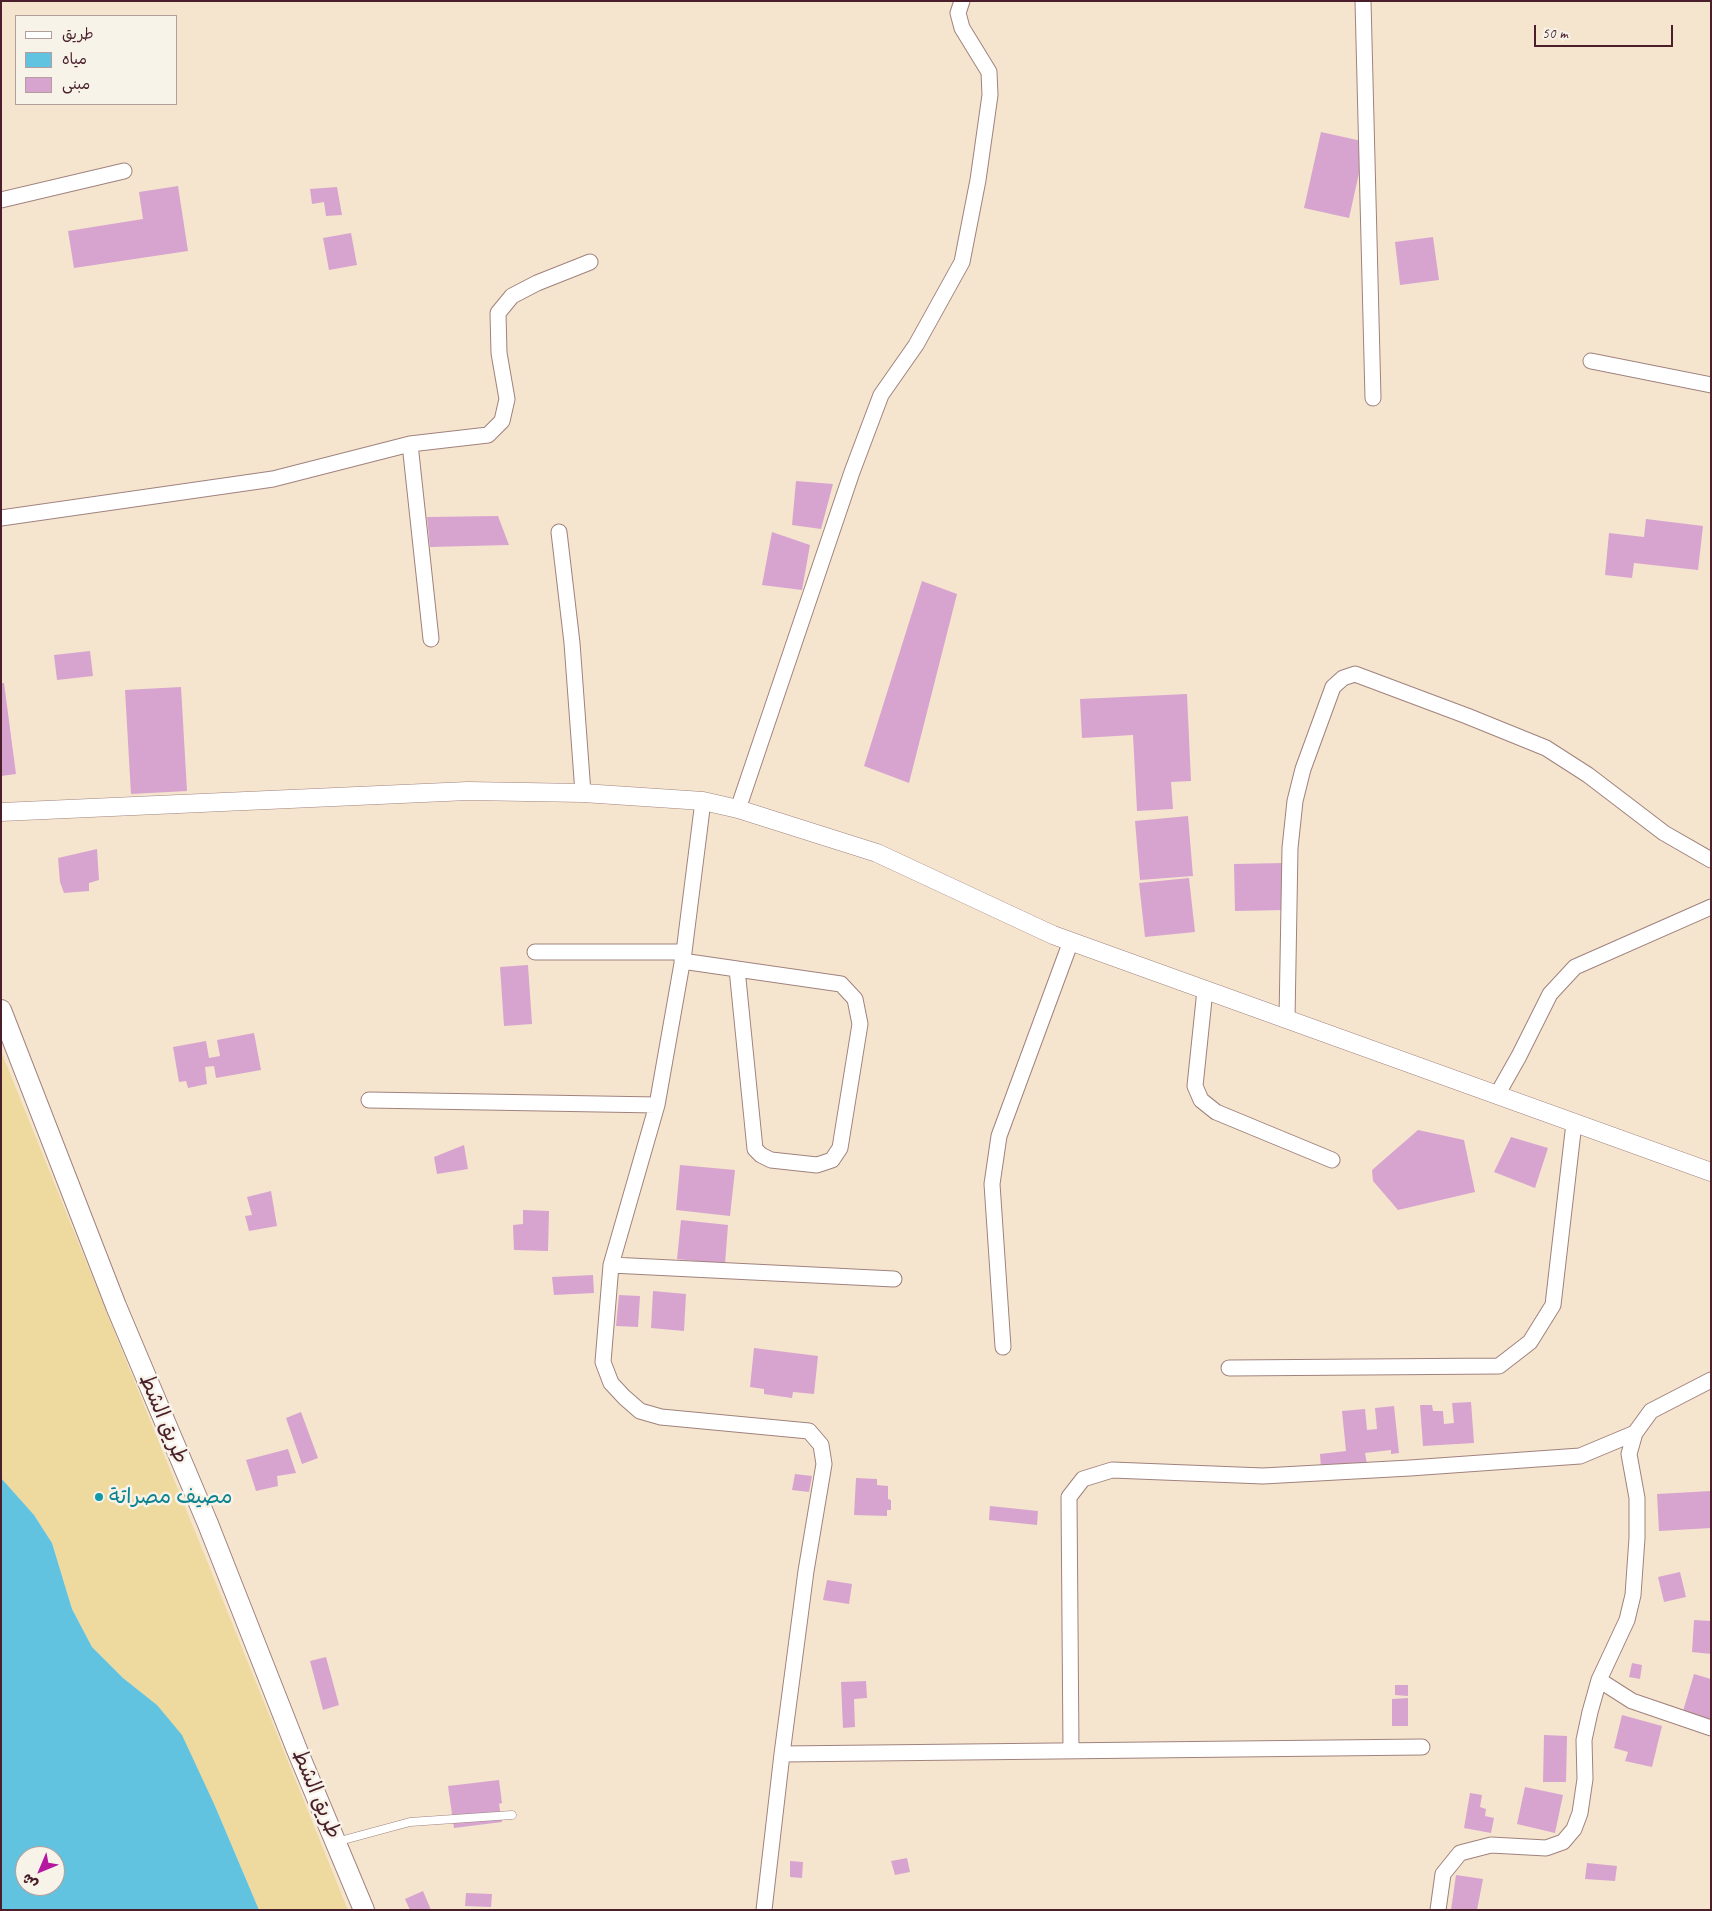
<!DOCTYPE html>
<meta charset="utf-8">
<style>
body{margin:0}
#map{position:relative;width:1712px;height:1911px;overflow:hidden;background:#f5e5cf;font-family:Caveat,"Playpen Sans Arabic",sans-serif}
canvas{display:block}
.frame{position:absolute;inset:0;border:2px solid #4a1f2b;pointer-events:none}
.legend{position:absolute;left:15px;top:15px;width:162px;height:90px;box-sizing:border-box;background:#f7f3e8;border:1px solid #b29e9c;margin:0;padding:6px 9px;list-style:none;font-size:15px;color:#4a1f2b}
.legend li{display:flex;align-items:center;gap:10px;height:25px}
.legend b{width:25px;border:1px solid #b29e9c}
.north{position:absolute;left:15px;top:1846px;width:50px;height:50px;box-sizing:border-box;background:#f7f3e8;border:1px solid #b29e9c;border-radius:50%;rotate:225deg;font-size:14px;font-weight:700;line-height:20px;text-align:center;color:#4a1f2b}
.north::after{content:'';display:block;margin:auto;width:18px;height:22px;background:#b5179e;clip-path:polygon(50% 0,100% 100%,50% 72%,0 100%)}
.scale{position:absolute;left:1534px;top:25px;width:139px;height:22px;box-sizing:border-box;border:2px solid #4a1f2b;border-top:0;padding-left:6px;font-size:15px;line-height:18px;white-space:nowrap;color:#4a1f2b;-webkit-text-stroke:4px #f7f3e8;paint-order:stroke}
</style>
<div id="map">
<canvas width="1712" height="1911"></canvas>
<div class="frame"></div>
<ul class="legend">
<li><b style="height:6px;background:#fff"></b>طريق</li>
<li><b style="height:14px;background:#62c3e0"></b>مياه</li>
<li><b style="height:14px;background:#d7a4cf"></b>مبنى</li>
</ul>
<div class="north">ش</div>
<div class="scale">50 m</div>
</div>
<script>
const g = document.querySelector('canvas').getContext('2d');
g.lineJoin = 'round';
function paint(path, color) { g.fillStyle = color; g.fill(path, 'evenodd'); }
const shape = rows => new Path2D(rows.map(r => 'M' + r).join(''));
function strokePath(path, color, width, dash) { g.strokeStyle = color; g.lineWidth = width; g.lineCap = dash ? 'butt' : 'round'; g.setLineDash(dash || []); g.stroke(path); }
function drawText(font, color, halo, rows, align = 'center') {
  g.font = font + ' Caveat,"Playpen Sans Arabic",sans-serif'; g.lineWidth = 5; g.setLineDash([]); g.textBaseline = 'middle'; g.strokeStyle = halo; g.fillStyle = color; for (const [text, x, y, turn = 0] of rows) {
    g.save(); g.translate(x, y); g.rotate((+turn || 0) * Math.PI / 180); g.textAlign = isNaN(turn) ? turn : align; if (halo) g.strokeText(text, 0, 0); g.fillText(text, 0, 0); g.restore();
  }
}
paint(shape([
 [1,1051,348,1910,259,1910,215,1806,157,1705,123,1678,92,1647,72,1609,52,1543,34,1515,1,1478]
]), '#eeda9e');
paint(shape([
 [1,1478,34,1515,52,1543,72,1609,92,1647,123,1678,157,1705,182,1735,215,1806,259,1910,1,1910],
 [25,1856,55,1856,55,1886,25,1886]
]), '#62c3e0');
paint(shape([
 [1321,132,1366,142,1349,218,1304,208],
 [178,186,188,251,74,268,68,231,143,219,139,192],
 [337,187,342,215,326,216,324,202,312,204,310,189],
 [351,233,357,265,329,270,323,238],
 [1433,237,1439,280,1400,285,1395,242],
 [796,481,833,484,821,529,792,525],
 [498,516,509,545,430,547,427,517],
 [1646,519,1703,526,1698,570,1634,563,1632,578,1605,575,1609,533,1644,537],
 [772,532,810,545,802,590,762,585],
 [922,581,957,594,909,783,864,766],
 [90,651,93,676,57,680,54,655],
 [1,683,4,683,16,774,1,776],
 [181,687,187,791,131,794,125,690],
 [1187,694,1191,781,1171,782,1173,809,1137,811,1133,735,1082,738,1080,699],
 [1188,816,1193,876,1140,880,1135,821],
 [97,849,99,880,89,883,89,891,64,893,60,882,58,858],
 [1284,863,1285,910,1235,911,1234,864],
 [1189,878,1195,932,1145,937,1139,883],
 [528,965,532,1024,504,1026,500,967],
 [254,1033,261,1070,216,1078,214,1066,205,1067,207,1084,188,1088,186,1081,179,1082,173,1047,206,1041,209,1058,220,1056,217,1040],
 [1418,1130,1464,1140,1475,1192,1398,1210,1373,1181,1372,1170],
 [1511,1137,1548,1148,1535,1188,1494,1172],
 [464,1145,468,1169,437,1174,434,1157],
 [680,1165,735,1170,730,1216,676,1210],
 [271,1191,277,1226,249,1231,245,1216,252,1215,247,1197],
 [523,1210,549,1211,548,1251,514,1250,513,1225,523,1224],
 [681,1220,728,1225,725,1264,677,1259],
 [593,1275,594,1293,554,1295,552,1277],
 [653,1291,686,1294,684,1331,651,1328],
 [619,1295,640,1296,638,1327,616,1326],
 [754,1348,818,1356,814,1394,793,1392,792,1398,764,1394,764,1389,750,1387],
 [1471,1402,1474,1443,1423,1446,1420,1405,1432,1405,1433,1411,1443,1411,1444,1424,1454,1423,1452,1403],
 [1394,1406,1399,1453,1391,1454,1391,1450,1365,1453,1367,1464,1321,1469,1320,1454,1346,1451,1342,1411,1365,1409,1367,1430,1377,1429,1375,1408],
 [301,1412,318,1458,302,1464,286,1418],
 [288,1449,296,1473,277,1476,278,1486,256,1491,246,1460],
 [795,1474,812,1476,809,1492,792,1490],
 [856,1478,877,1479,877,1485,888,1486,888,1499,891,1500,891,1510,887,1510,887,1516,854,1515],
 [1711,1491,1711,1528,1659,1531,1657,1494],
 [990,1506,1038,1511,1037,1525,989,1520],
 [1680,1572,1686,1597,1664,1602,1658,1577],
 [827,1580,852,1584,849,1604,823,1600],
 [1694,1620,1711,1621,1711,1654,1692,1652],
 [326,1657,339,1705,323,1710,310,1661],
 [1632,1663,1642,1665,1640,1679,1629,1677],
 [1694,1674,1711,1679,1711,1719,1683,1711],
 [866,1681,867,1698,854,1699,855,1727,843,1728,841,1682],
 [1395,1685,1408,1685,1408,1696,1395,1695],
 [1408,1698,1408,1726,1392,1726,1392,1699],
 [1622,1715,1662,1726,1652,1767,1625,1761,1628,1752,1614,1748],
 [1544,1735,1567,1736,1566,1782,1543,1782],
 [499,1780,502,1803,499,1804,502,1822,454,1828,448,1786],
 [1525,1787,1563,1795,1555,1833,1517,1824],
 [1470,1793,1482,1795,1480,1807,1486,1809,1485,1816,1494,1818,1491,1833,1464,1828],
 [907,1858,910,1872,895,1875,891,1861],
 [790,1861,803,1862,802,1878,790,1877],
 [1587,1863,1617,1866,1615,1881,1585,1879],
 [1456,1875,1483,1879,1477,1910,1451,1910],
 [423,1891,431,1910,410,1910,405,1899],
 [466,1893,492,1894,491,1907,465,1906]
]), '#d7a4cf');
const service = shape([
 [336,1842,410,1822,512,1815]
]);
const minor = shape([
 [1363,1,1373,398],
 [1,200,124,171],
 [1591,361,1711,385],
 [410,444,431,639],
 [1,518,273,479,410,444,488,435,502,421,507,399,499,353,498,313,512,296,537,283,590,262],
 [559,532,572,643,583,793],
 [703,801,684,952,657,1105,611,1265,603,1362,611,1383,624,1397,640,1411,661,1417,809,1431,821,1445,824,1464,806,1571,782,1754,764,1910],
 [738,809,852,472,881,395,916,345,962,262,978,180,990,95,989,72,962,28,958,13,962,1],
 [535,952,684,952],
 [682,961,737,969,841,984,855,999,860,1024,840,1148,832,1160,817,1165,771,1160,761,1155,755,1149,737,969],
 [1205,990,1195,1086,1201,1100,1216,1112,1332,1160],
 [1287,1019,1290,848,1295,801,1303,769,1333,687,1343,678,1355,674,1467,716,1546,748,1588,775,1664,833,1711,860],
 [1497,1095,1519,1056,1550,994,1575,967,1711,907],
 [369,1100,657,1105],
 [611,1265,894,1279],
 [1003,1347,992,1184,999,1136,1071,941],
 [1229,1368,1499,1366,1530,1342,1553,1305,1574,1123],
 [1711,1380,1651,1411,1635,1433,1629,1454,1637,1498,1637,1538,1633,1595,1627,1620,1599,1680,1632,1701,1711,1728],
 [1071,1750,1069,1497,1083,1479,1112,1470,1263,1476,1410,1468,1580,1456,1635,1433],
 [782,1754,1422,1747],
 [1438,1910,1443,1874,1460,1853,1491,1845,1546,1848,1563,1842,1574,1829,1580,1813,1585,1779,1584,1740,1590,1712,1599,1680]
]);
const tertiary = shape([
 [1,812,468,791,583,793,703,801,738,809,877,853,1053,935,1711,1172]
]);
const secondary = shape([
 [1,1010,116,1306,208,1524,297,1750,364,1910]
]);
strokePath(service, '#a0827d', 9);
strokePath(minor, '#a0827d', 17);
strokePath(tertiary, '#a0827d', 19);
strokePath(secondary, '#a0827d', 22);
strokePath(service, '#fff', 8);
strokePath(minor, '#fff', 15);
strokePath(tertiary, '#fff', 18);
strokePath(secondary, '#fff', 20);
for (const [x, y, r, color] of [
 [99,1497,5,"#0f9aa8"]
]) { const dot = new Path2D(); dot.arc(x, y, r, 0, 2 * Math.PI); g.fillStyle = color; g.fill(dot); strokePath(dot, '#f7f3e8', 2); }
drawText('21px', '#4a1f2b', '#f7f3e8', [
 ["طريق الشط",163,1419,67],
 ["طريق الشط",316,1794,67]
]);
drawText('21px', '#0d838f', '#f7f3e8', [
 ["مصيف مصراتة",109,1497]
], 'left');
</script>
